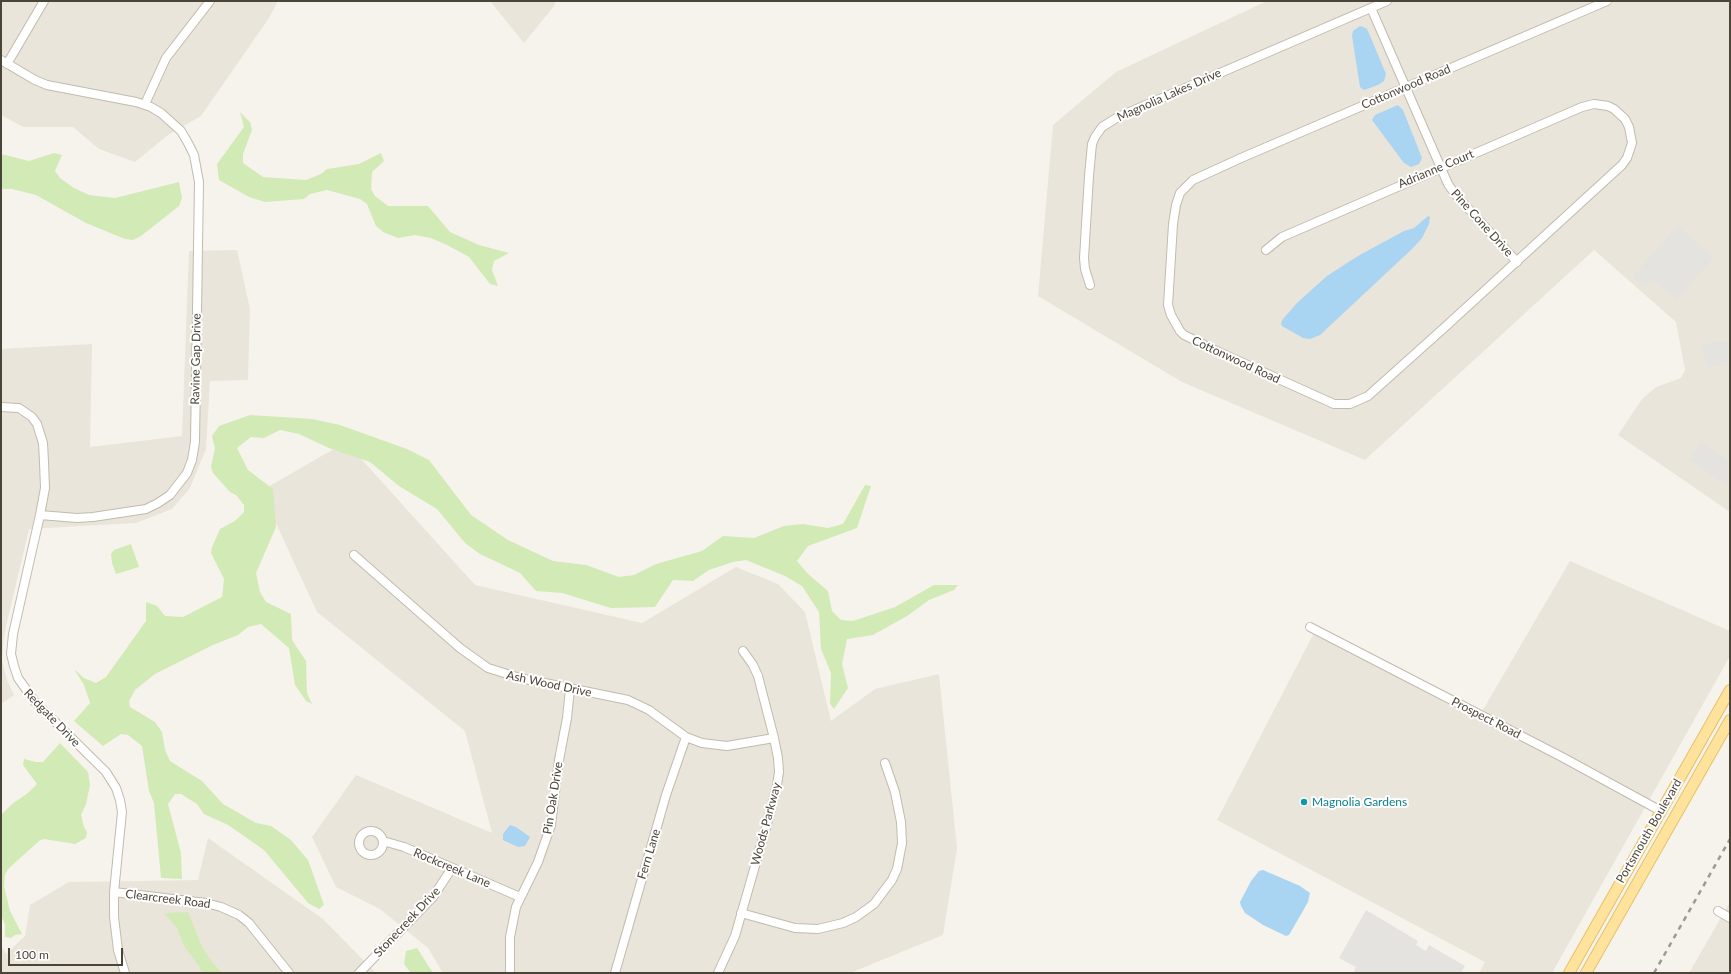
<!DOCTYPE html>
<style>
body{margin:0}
#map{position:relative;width:1731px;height:974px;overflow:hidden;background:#f6f3ec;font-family:Lato,sans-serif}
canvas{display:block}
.frame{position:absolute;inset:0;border:2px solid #4b4439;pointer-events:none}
.scale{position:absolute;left:8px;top:948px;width:115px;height:18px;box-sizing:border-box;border:2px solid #4b4439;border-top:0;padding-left:5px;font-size:12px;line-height:14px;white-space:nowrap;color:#4b4439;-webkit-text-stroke:3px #fff;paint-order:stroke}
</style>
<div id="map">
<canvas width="1731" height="974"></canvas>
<div class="frame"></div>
<div class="scale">100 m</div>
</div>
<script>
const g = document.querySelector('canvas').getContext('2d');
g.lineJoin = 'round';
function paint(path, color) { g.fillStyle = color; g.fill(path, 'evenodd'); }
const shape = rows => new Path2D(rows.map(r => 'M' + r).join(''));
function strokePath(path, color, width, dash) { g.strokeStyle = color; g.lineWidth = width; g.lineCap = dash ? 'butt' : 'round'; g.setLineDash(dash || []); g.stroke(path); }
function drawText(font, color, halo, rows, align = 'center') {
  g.font = font + ' Lato,sans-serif'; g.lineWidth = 4; g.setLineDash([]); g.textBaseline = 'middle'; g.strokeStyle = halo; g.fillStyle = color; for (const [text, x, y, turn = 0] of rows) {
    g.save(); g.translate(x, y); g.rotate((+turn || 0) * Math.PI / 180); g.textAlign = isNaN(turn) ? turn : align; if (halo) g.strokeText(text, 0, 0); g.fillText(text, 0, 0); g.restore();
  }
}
paint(shape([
 [1,1,278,1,269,18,201,116,168,135,135,162,99,149,73,127,23,127,1,115],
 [490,1,556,1,554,6,524,43],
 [1267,1,1730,1,1730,512,1618,435,1642,399,1656,387,1681,378,1685,370,1676,322,1594,250,1365,460,1182,382,1038,296,1053,125,1116,72],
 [237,250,250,309,248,380,210,381,206,449,190,488,172,509,136,523,29,529,4,635,2,661,7,680,14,695,1,704,1,349,92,344,90,447,182,436,189,251],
 [346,442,475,585,642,623,736,567,778,584,805,612,831,721,875,689,939,674,957,848,943,935,850,973,443,973,428,948,380,909,336,887,312,837,356,775,492,833,465,731,317,612,261,491],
 [1570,561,1730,631,1730,656,1552,973,1479,973,1485,962,1217,820,1315,631,1477,720],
 [208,838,323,919,376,973,1,973,1,945,6,954,25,936,30,905,69,882,198,880],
 [1730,902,1730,973,1689,973]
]), '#eae5da');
paint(shape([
 [240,112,250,122,252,130,243,154,243,163,263,177,306,180,321,174,327,169,359,164,381,153,384,161,372,172,371,189,375,196,388,206,428,206,450,232,479,245,509,253,494,261,492,270,498,286,490,284,469,257,447,245,431,238,415,235,398,238,383,232,376,226,367,204,360,199,327,190,310,194,304,199,265,202,249,197,219,180,217,164,244,127],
 [54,153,62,155,55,171,60,178,74,188,89,195,115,198,179,182,182,198,179,206,141,236,133,240,125,239,86,223,36,195,12,189,1,189,1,154,29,161],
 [250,415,312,419,340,425,407,449,429,460,471,515,508,540,553,561,586,565,619,577,634,575,656,564,702,551,723,536,754,538,784,526,803,524,828,528,843,524,865,485,871,486,857,528,808,546,797,561,808,574,828,591,832,611,841,620,853,621,895,607,934,585,958,585,954,590,929,600,907,616,873,635,847,639,842,664,848,688,834,709,830,704,831,673,821,649,819,612,802,586,785,576,746,560,733,562,709,570,693,581,673,580,655,607,611,608,562,593,536,591,520,573,480,554,465,543,437,509,399,486,370,462,329,448,299,434,280,430,264,438,251,437,237,448,248,470,273,489,276,527,256,573,260,592,266,602,291,614,292,640,306,661,307,693,312,704,306,701,295,685,289,648,261,624,248,627,238,635,213,645,155,674,135,690,129,701,130,707,155,722,162,732,165,750,170,761,202,781,223,804,256,823,271,826,291,840,308,860,324,905,319,909,308,903,264,850,228,825,204,814,197,804,181,794,175,794,168,804,181,853,182,879,161,878,154,803,149,791,142,746,128,735,121,734,103,746,74,721,90,703,84,685,74,669,84,678,96,683,106,677,146,621,146,602,157,606,165,616,183,617,222,597,224,579,211,553,212,547,220,529,235,521,244,512,244,505,236,495,230,492,213,473,211,467,215,448,212,436,219,426],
 [131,544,139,567,116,574,112,563,111,554,114,550],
 [60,743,88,772,90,785,86,804,81,815,84,827,87,832,86,838,75,844,44,839,39,841,8,869,5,875,4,886,10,911,22,934,15,935,11,938,5,937,5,924,1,916,1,815,12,804,28,793,37,784,23,765,24,759,36,762,43,762],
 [188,912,202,947,212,962,222,973,202,973,199,966,184,946,177,928,164,913],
 [417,948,433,973,411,973,404,964,406,951]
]), '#d2eab5');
paint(shape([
 [1677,226,1714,257,1677,300,1652,279,1644,287,1633,277],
 [1730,340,1730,363,1706,367,1702,345],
 [1701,442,1730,461,1730,487,1689,460],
 [1366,910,1418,941,1416,945,1426,951,1429,945,1465,966,1462,971,1464,973,1354,972,1356,967,1339,958]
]), '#e5e3e0');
paint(shape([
 [1360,26,1366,28,1368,31,1386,74,1384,81,1378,85,1364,90,1360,87,1352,36,1353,31],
 [1398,105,1403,110,1422,158,1419,164,1411,167,1404,163,1372,120,1375,115],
 [1428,216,1430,217,1429,224,1422,238,1412,249,1320,335,1310,339,1303,338,1282,326,1281,323,1283,319,1297,303,1327,276,1358,256,1404,231,1414,228],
 [510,825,516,827,530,837,525,846,518,847,503,840,503,834],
 [1263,870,1300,886,1310,893,1308,902,1289,935,1286,936,1263,925,1245,913,1241,906,1240,902,1251,881,1259,871]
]), '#a9d4f2');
const minor = shape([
 [1371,8,1448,184,1455,194,1517,262],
 [1,60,35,80,47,85,136,102,151,107,161,113,181,131,188,143,194,155,199,182,195,442,192,460,187,473,170,495,158,503,146,509,93,517,77,518,40,515],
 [7,64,44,1],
 [145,104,166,58,210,1],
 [1266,250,1282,237,1582,107,1594,104,1608,106,1614,109,1625,119,1629,127,1632,143,1627,158,1622,165,1445,327,1368,396,1350,404,1334,404,1221,353,1184,335,1180,331,1171,315,1168,305,1173,224,1176,205,1180,193,1193,180,1241,158,1607,1],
 [1090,285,1085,269,1084,258,1089,176,1092,144,1095,137,1102,127,1118,117,1387,1],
 [1,407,19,408,32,417,37,424,43,443,44,462,45,488,40,515,13,634,11,654,14,666,18,678,35,702,106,772,116,788,120,800,122,812,114,892,114,917,118,950,125,973],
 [354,555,460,648,488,668,520,678,628,700,649,710,686,737,702,743,727,746,774,738],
 [1310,627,1562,757,1661,811],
 '359 843a12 12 0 1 1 24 0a12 12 0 1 1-24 0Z',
 [383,841,404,847,520,897],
 [114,892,206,903,221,907,239,915,249,923,289,973],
 [1718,911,1730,918],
 [741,913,795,928,818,929,843,923,856,917,874,904,892,880,897,869,902,843,901,822,895,792,885,763],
 [359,973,433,897,452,868],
 [510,973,510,937,516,907,538,862,551,825,559,760,567,718,570,689],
 [615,973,666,795,686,737],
 [718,973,735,936,767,824,777,785,779,772,778,758,774,738,758,676,753,665,743,651]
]);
const major = shape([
 [1569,973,1730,690],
 [1586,973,1730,720]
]);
strokePath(minor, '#c2bbae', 10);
strokePath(major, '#e6c16a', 12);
strokePath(minor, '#fff', 8);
strokePath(major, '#ffe39c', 10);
strokePath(shape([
 [1654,973,1730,839]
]), '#9a9a9a', 2.5, [5, 5]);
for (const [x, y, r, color] of [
 [1304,802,4,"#0f9aa8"]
]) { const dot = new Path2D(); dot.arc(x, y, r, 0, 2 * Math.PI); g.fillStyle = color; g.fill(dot); strokePath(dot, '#fff', 1.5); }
drawText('12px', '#4b4439', '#fff', [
 ["Cottonwood Road",1406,87,-23],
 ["Magnolia Lakes Drive",1169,95,-24],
 ["Adrianne Court",1436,169,-23],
 ["Pine Cone Drive",1482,223,48],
 ["Ravine Gap Drive",196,359,-89],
 ["Cottonwood Road",1236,360,25],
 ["Ash Wood Drive",549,684,12],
 ["Redgate Drive",52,718,46],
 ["Prospect Road",1486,718,27],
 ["Pin Oak Drive",553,798,-81],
 ["Woods Parkway",766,824,-75],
 ["Portsmouth Boulevard",1649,831,-60],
 ["Fern Lane",649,854,-73],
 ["Rockcreek Lane",452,868,23],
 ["Clearcreek Road",168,899,7],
 ["Stonecreek Drive",407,922,-47]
]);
drawText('12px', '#0d838f', '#fff', [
 ["Magnolia Gardens",1312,802]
], 'left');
</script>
